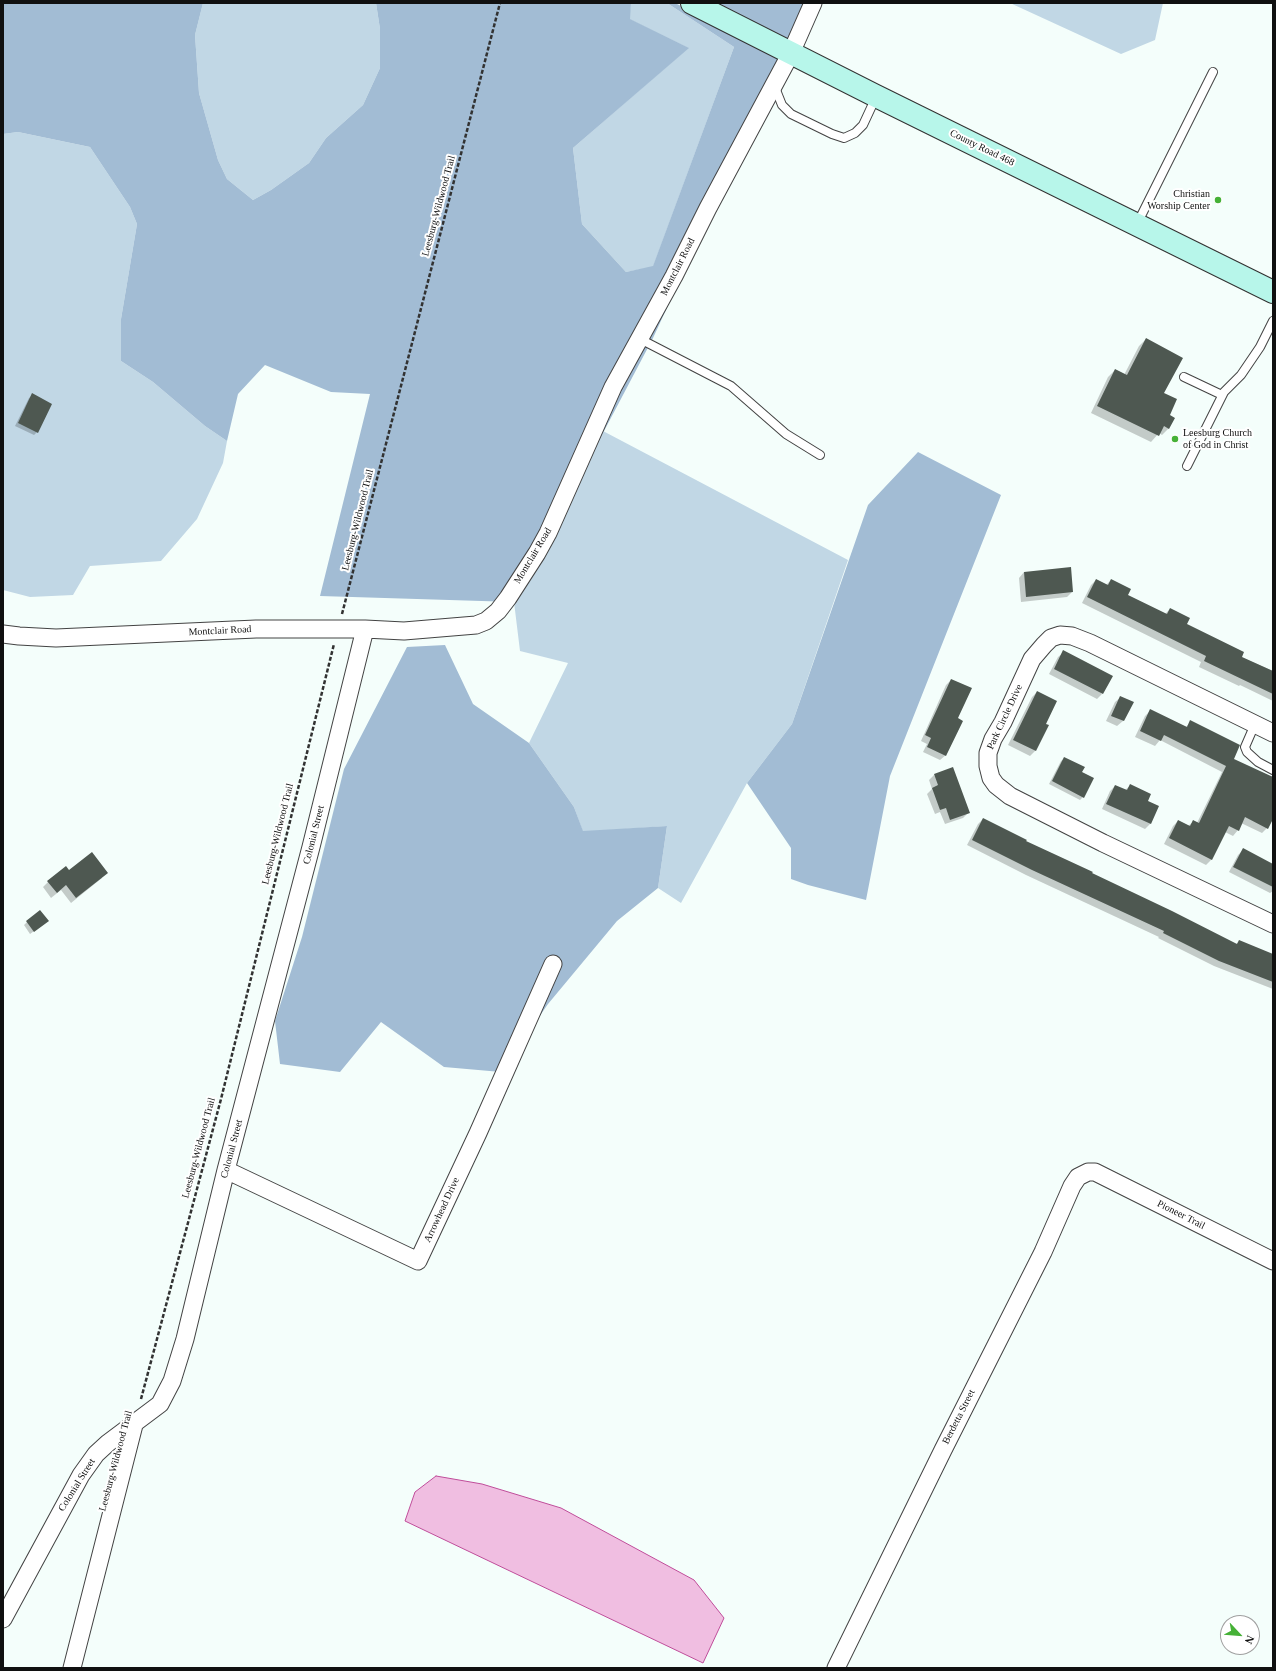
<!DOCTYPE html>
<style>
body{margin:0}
#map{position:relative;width:1276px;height:1671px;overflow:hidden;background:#f4fefb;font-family:"Times New Roman",serif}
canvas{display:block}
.frame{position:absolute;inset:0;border:4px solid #101010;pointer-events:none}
.north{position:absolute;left:1220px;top:1615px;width:40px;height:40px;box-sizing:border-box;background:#fff;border:1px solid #9f9f9f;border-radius:50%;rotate:116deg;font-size:11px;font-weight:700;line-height:16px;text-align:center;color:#101010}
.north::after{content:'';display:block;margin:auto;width:14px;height:18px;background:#46b137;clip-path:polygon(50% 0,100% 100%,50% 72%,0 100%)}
</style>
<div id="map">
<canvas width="1276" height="1671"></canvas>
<div class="frame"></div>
<div class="north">N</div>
</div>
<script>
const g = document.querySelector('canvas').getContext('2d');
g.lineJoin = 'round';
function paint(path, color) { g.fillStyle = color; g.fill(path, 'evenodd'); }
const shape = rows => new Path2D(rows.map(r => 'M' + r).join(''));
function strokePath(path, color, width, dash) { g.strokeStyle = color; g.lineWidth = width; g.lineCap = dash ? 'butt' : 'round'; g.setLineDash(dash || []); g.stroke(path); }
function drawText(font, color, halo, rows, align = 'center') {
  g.font = font + ' "Times New Roman",serif'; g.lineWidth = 4; g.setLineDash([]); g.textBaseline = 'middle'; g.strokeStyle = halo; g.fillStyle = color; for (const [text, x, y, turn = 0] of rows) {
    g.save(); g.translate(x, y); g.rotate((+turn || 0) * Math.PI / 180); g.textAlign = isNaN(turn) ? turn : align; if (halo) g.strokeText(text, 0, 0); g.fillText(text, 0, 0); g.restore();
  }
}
paint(shape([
 [203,3,376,3,380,29,380,68,363,105,326,138,309,163,271,190,253,200,227,179,218,160,199,93,195,35],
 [631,3,667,3,734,47,653,267,626,272,582,224,573,148,688,48,629,19],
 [1010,3,1163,3,1155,40,1121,54],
 [18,132,90,147,130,207,137,224,121,319,121,361,153,382,205,426,227,441,223,463,197,519,161,561,90,566,73,595,30,597,3,590,3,134],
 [603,431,848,560,792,724,747,783,681,903,658,888,667,826,583,832,574,807,529,743,568,663,520,651,514,602]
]), '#c1d7e5');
paint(shape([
 [3,3,203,3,195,35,199,93,218,160,227,179,253,200,271,190,309,163,326,138,363,105,380,68,380,29,376,3,631,3,630,19,689,48,573,148,582,224,626,272,653,266,734,47,667,3,675,3,783,57,653,338,514,602,320,596,370,394,331,392,265,365,238,394,227,441,205,426,153,382,121,361,121,319,137,224,130,207,90,147,18,132,3,134],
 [708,3,803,3,794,35,790,44],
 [918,452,1001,495,890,776,866,900,808,885,791,879,791,848,747,783,792,724,868,505],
 [445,645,473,704,529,743,574,807,583,831,667,826,658,888,617,921,548,1004,501,1072,444,1067,381,1022,340,1072,280,1064,275,1021,302,937,344,769,407,647]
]), '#a2bcd4');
const water = shape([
 [436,1476,482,1484,561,1508,694,1580,724,1618,703,1663,405,1521,415,1492,436,1476]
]);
paint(water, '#f0bee1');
strokePath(water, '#bf4d9a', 1);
paint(shape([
 [1146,339,1163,394,1168,416,1169,428,1162,435,1159,433,1151,442,1091,413,1108,377,1115,370,1124,375,1139,346],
 [33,395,37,432,34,435,15,426,29,398],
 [1024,572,1072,592,1067,597,1021,602,1019,578],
 [1096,580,1106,585,1111,580,1127,595,1165,614,1170,609,1185,624,1241,657,1273,671,1273,701,1240,685,1239,686,1199,667,1201,662,1082,603,1091,585],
 [1064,652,1102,694,1097,699,1049,674,1058,657],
 [951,680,956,719,946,755,940,760,923,752,927,744,921,741,946,685],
 [1037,692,1044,724,1047,726,1035,751,1030,756,1008,745,1032,697],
 [1121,697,1132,702,1123,721,1117,726,1106,721,1115,702],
 [1150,711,1186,727,1191,721,1232,760,1270,776,1273,776,1273,816,1267,828,1262,833,1241,823,1238,830,1233,836,1225,832,1211,860,1206,865,1164,844,1173,826,1178,821,1188,826,1193,822,1197,823,1222,772,1160,740,1155,746,1135,737,1145,716],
 [1065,758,1081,773,1083,797,1080,800,1049,784,1061,761],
 [934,775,969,812,963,818,945,824,940,812,935,814,927,794,932,789,929,780],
 [1115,786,1125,790,1130,786,1147,801,1158,806,1150,824,1145,829,1102,809,1110,791],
 [983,819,1025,842,1236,944,1239,942,1273,955,1273,989,1214,966,1158,938,1159,937,1026,875,967,845,978,824],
 [1243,850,1273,865,1273,891,1270,893,1229,872,1238,855],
 [69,872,102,878,71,903,61,890,51,898,43,887,48,882],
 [27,922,44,924,30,934,24,925]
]), '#0003');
paint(shape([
 [1146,338,1183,358,1164,393,1177,399,1170,415,1175,418,1169,429,1164,426,1159,436,1097,406,1115,369,1127,375],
 [32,393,52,404,38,433,18,423],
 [1071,567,1073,592,1026,597,1024,572],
 [1096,579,1108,585,1111,579,1131,589,1128,595,1167,614,1170,608,1190,618,1187,624,1244,652,1242,657,1273,671,1273,694,1204,661,1206,656,1087,597],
 [1063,650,1113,676,1103,694,1054,669],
 [951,679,972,688,958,718,963,721,946,756,927,747,931,738,925,735],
 [1037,691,1057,701,1046,724,1049,725,1036,751,1013,740],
 [1120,696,1134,702,1124,721,1111,716],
 [1150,709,1187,727,1190,720,1240,745,1234,759,1273,777,1273,819,1268,829,1245,817,1239,831,1229,826,1212,860,1169,838,1178,820,1190,826,1193,820,1199,823,1226,766,1164,735,1161,741,1140,731],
 [1064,757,1085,767,1082,772,1094,778,1084,798,1052,781],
 [953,767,970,813,950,820,946,808,940,810,932,788,938,785,934,774],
 [1130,784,1151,794,1148,801,1159,806,1151,824,1106,804,1115,785,1127,790],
 [983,818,1027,840,1026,841,1093,872,1092,873,1172,911,1237,944,1239,940,1273,954,1273,982,1219,961,1163,933,1164,931,1032,870,972,840],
 [1243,848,1273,864,1273,887,1233,867],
 [92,852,108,873,76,898,66,885,57,893,47,881,66,866,69,870],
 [40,910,49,921,34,932,26,921]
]), '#4e5851');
const lane = shape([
 [774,85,782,105,791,114,832,134,844,138,855,133,863,125,876,97],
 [1137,224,1213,72],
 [640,339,731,386,786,434,820,455],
 [1184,377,1222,395],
 [1187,466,1224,392,1241,375,1260,347,1273,321],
 [1255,724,1245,747,1247,752,1258,762,1273,770]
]);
const street = shape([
 [3,634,19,636,56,638,256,629,365,629,404,631,476,625,486,621,498,611,508,598,537,553,548,533,613,387,674,276,708,208,791,53,813,3],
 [1273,733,1090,643,1072,636,1060,635,1051,638,1044,645,1032,659,1003,722,993,739,988,753,988,766,991,778,996,785,1010,796,1103,843,1273,924],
 [226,1170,418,1261,478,1133,553,964],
 [3,1619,81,1475,96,1454,108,1443,160,1404,172,1381,185,1339,226,1170,311,847,365,629],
 [72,1668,134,1425],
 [836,1668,943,1450,1043,1252,1072,1186,1078,1177,1088,1172,1095,1172,1273,1261]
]);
const secondary = shape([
 [692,3,874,95,1273,292]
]);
strokePath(lane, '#434343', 10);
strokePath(street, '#434343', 19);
strokePath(secondary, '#323232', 24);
strokePath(shape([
 [342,614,500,3],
 [141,1399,221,1099,334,644]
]), '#323232', 2.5, [4, 2]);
strokePath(lane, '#fff', 8);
strokePath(street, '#fff', 17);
strokePath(secondary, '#b7f6ea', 22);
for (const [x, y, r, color] of [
 [1218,200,4,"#46b137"],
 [1175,439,4,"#46b137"]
]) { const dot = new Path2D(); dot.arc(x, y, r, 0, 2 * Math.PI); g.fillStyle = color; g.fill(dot); strokePath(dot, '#fff', 1.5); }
drawText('10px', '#101010', '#fff', [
 ["County Road 468",982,148,26],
 ["Leesburg-Wildwood Trail",439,206,-75],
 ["Montclair Road",678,267,-63],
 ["Leesburg-Wildwood Trail",358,520,-76],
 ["Montclair Road",533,556,-59],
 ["Montclair Road",220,631,-3],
 ["Park Circle Drive",1005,717,-65],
 ["Leesburg-Wildwood Trail",278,834,-76],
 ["Colonial Street",314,835,-76],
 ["Leesburg-Wildwood Trail",199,1148,-75],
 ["Colonial Street",232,1149,-75],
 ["Arrowhead Drive",442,1210,-65],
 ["Pioneer Trail",1181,1215,27],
 ["Berdetta Street",959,1417,-63],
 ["Leesburg-Wildwood Trail",116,1461,-75],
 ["Colonial Street",77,1485,-58]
]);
drawText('10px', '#101010', '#fff', [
 ["Christian",1210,194],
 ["Worship Center",1210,206],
 ["Leesburg Church",1183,433,"left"],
 ["of God in Christ",1183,445,"left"]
], 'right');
</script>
